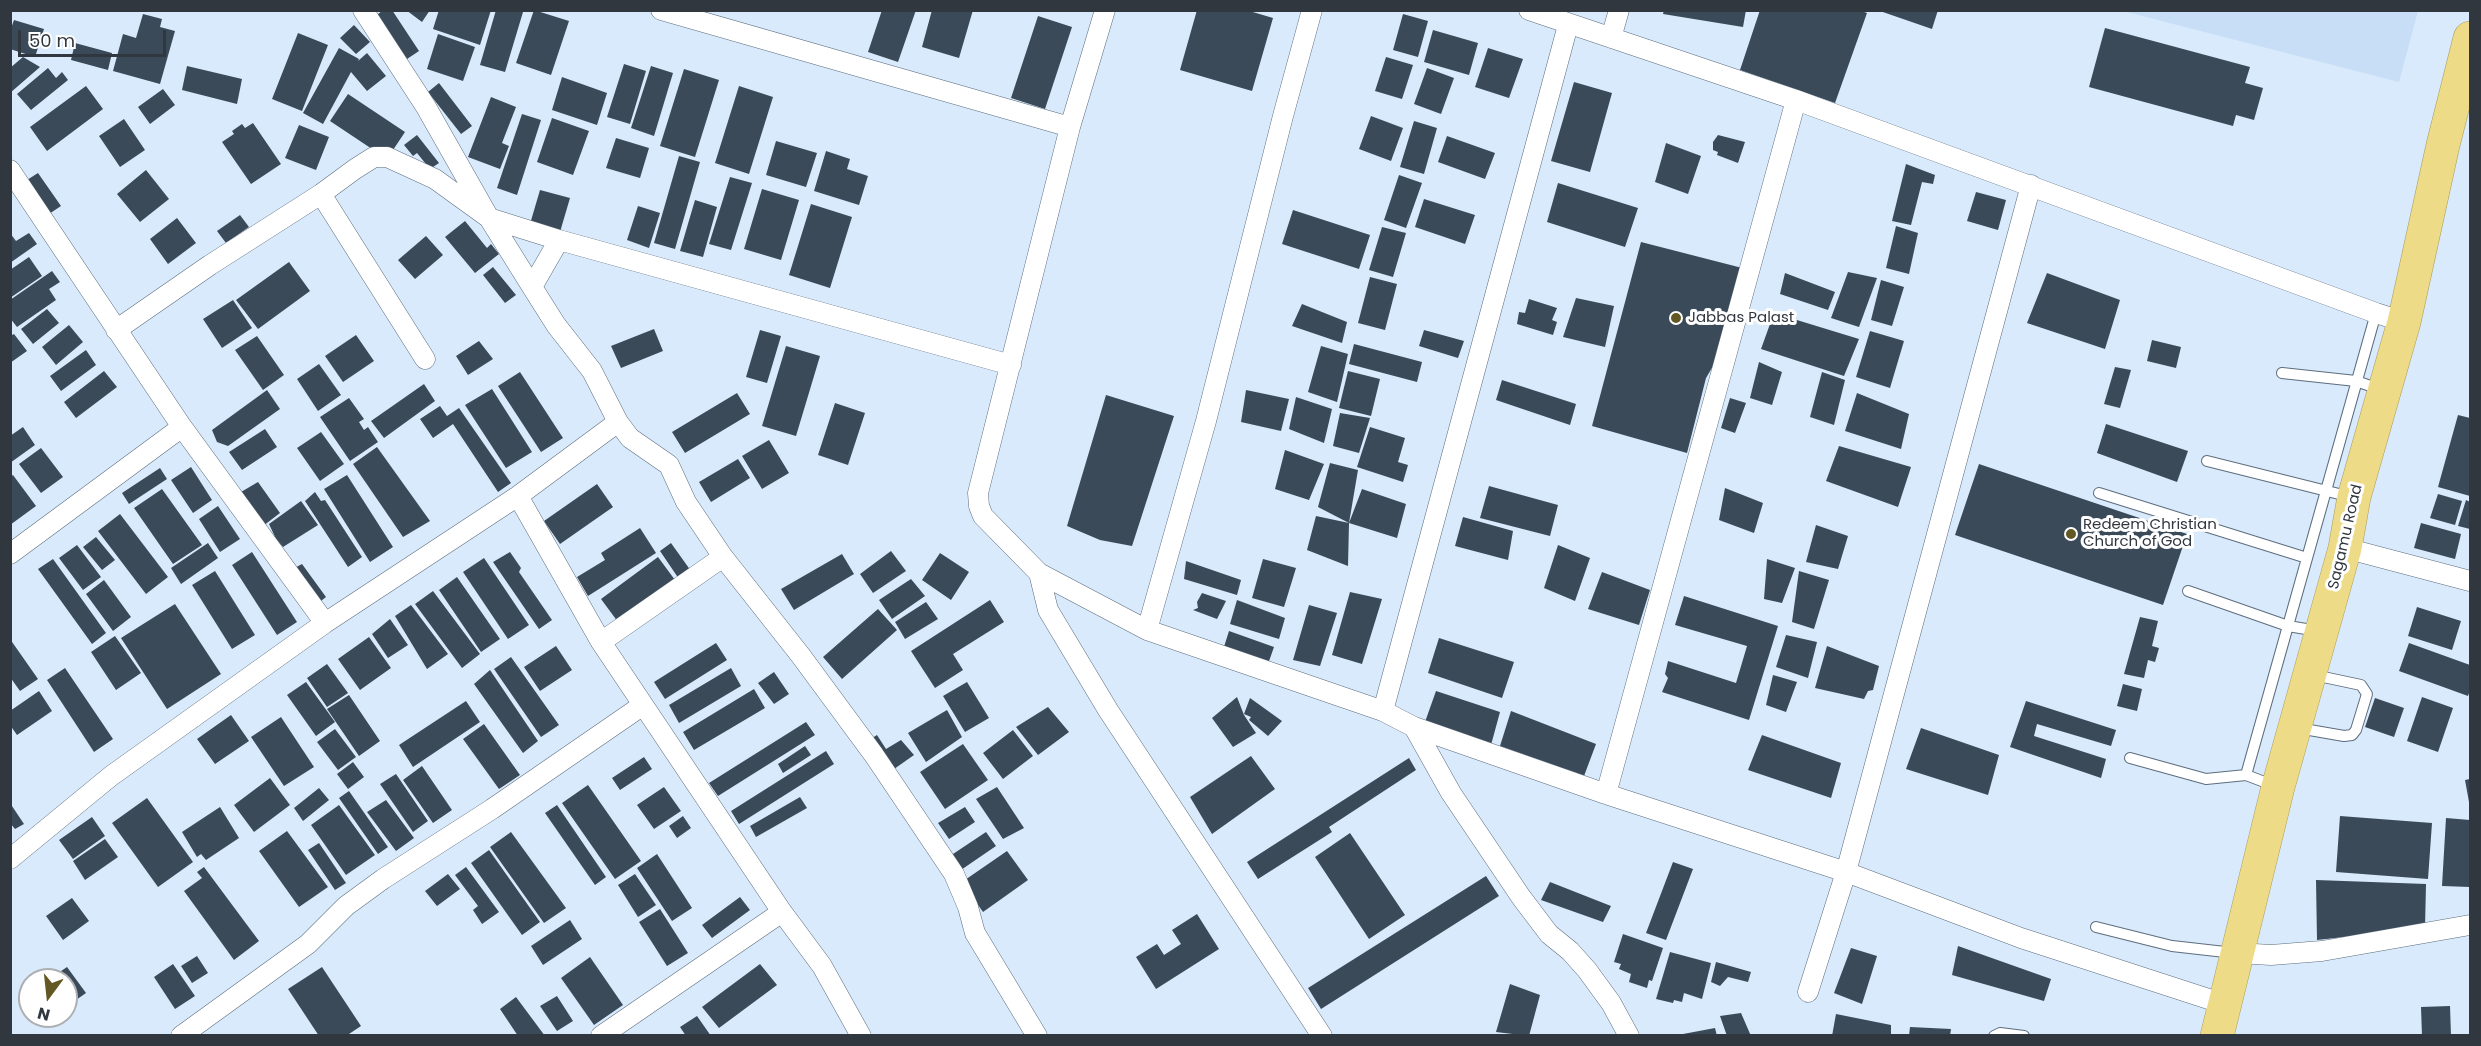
<!DOCTYPE html>
<style>
body{margin:0}
#map{position:relative;width:2481px;height:1046px;overflow:hidden;background:#d8eafc;font-family:Poppins,sans-serif}
canvas{display:block}
.frame{position:absolute;inset:0;border:12px solid #31373e;pointer-events:none}
.north{position:absolute;left:18px;top:968px;width:60px;height:60px;box-sizing:border-box;background:#fff;border:2px solid #adafb2;border-radius:50%;rotate:195deg;font-size:16px;font-weight:700;line-height:24px;text-align:center;color:#31373e}
.north::after{content:'';display:block;margin:auto;width:21px;height:27px;background:#635824;clip-path:polygon(50% 0,100% 100%,50% 72%,0 100%)}
.scale{position:absolute;left:18px;top:30px;width:148px;height:27px;box-sizing:border-box;border:3px solid #31373e;border-top:0;padding-left:8px;font-size:18px;line-height:21px;white-space:nowrap;color:#31373e;-webkit-text-stroke:4px #fff;paint-order:stroke}
</style>
<div id="map">
<canvas width="2481" height="1046"></canvas>
<div class="frame"></div>
<div class="north">N</div>
<div class="scale">50 m</div>
</div>
<script>
const g = document.querySelector('canvas').getContext('2d');
g.lineJoin = 'round';
function paint(path, color) { g.fillStyle = color; g.fill(path, 'evenodd'); }
const shape = rows => new Path2D(rows.map(r => 'M' + r).join(''));
function strokePath(path, color, width, dash) { g.strokeStyle = color; g.lineWidth = width; g.lineCap = dash ? 'butt' : 'round'; g.setLineDash(dash || []); g.stroke(path); }
function drawText(font, color, halo, rows, align = 'center') {
  g.font = font + ' Poppins,sans-serif'; g.lineWidth = 6; g.setLineDash([]); g.textBaseline = 'middle'; g.strokeStyle = halo; g.fillStyle = color; for (const [text, x, y, turn = 0] of rows) {
    g.save(); g.translate(x, y); g.rotate((+turn || 0) * Math.PI / 180); g.textAlign = isNaN(turn) ? turn : align; if (halo) g.strokeText(text, 0, 0); g.fillText(text, 0, 0); g.restore();
  }
}
paint(shape([
 [2123,11,2418,10,2418,11,2399,82]
]), '#c7def6');
paint(shape([
 [383,10,392,10,419,51,407,59,377,15],
 [406,10,430,10,422,22],
 [439,10,491,10,480,45,433,29],
 [496,10,523,12,505,72,480,65],
 [534,10,569,21,551,75,516,63],
 [882,10,916,10,898,62,868,52],
 [932,10,973,10,959,58,922,47],
 [1197,10,1246,10,1273,18,1252,91,1180,70],
 [1664,10,1746,10,1743,27,1663,14],
 [1760,10,1859,10,1867,13,1835,103,1740,70],
 [1877,10,1938,10,1932,29],
 [143,14,162,19,160,27,175,31,160,84,113,71,123,34,136,38],
 [1403,14,1428,21,1418,57,1393,50],
 [1038,16,1072,27,1045,109,1011,98],
 [14,20,44,29,35,57,10,49,10,31],
 [354,25,370,42,356,54,340,38],
 [2105,28,2250,67,2245,83,2263,88,2254,120,2236,115,2233,126,2089,87],
 [1433,30,1478,43,1469,75,1424,62],
 [298,33,328,45,302,111,272,99],
 [438,34,475,47,463,81,427,69],
 [75,43,112,53,108,70,71,60],
 [339,48,359,59,358,61,367,53,386,76,367,91,351,72,323,124,303,113],
 [1488,48,1523,59,1509,98,1475,87],
 [23,57,40,67,10,93,10,68],
 [1386,57,1413,65,1402,99,1375,91],
 [624,64,646,71,630,124,607,117],
 [187,66,242,79,237,104,182,90],
 [651,66,673,73,654,136,631,128],
 [48,68,56,78,62,72,68,80,31,110,17,94],
 [1427,68,1454,78,1441,114,1414,104],
 [684,69,719,80,695,157,660,146],
 [562,77,607,93,597,125,552,110],
 [1574,82,1612,93,1590,172,1551,161],
 [439,83,472,126,461,134,428,92],
 [86,86,103,109,47,151,30,127],
 [739,86,773,97,749,174,715,163],
 [163,89,175,105,150,124,138,107],
 [348,94,405,132,387,159,330,121],
 [491,97,516,107,502,143,509,146,500,169,468,157],
 [522,114,541,120,517,195,497,188],
 [1371,116,1403,128,1391,161,1359,149],
 [552,118,589,131,573,175,537,162],
 [124,119,145,150,120,167,99,136],
 [1414,121,1437,128,1424,174,1400,167],
 [253,123,281,164,251,184,222,142,234,134,232,131,242,124,245,128],
 [299,125,329,137,316,170,285,158],
 [417,135,439,163,430,169,417,153,413,156,404,145],
 [1718,135,1745,142,1738,163,1717,155,1718,152,1713,150,1713,142],
 [1447,136,1495,153,1485,179,1438,162],
 [616,138,649,148,640,178,606,168],
 [776,141,817,153,806,187,766,175],
 [1666,143,1701,156,1688,194,1655,182],
 [826,151,850,159,847,169,868,176,859,205,814,191],
 [679,156,700,162,675,249,654,243],
 [1906,164,1935,175,1933,184,1922,182,1911,225,1892,221],
 [146,170,169,199,140,222,117,194],
 [38,173,61,206,49,214,27,180],
 [1399,175,1422,183,1406,228,1384,220],
 [730,177,752,183,731,250,709,244],
 [1558,183,1638,208,1625,247,1547,222],
 [762,189,799,200,781,260,744,249],
 [540,190,570,198,560,232,530,224],
 [1976,192,2006,200,1998,230,1967,221],
 [1424,199,1475,215,1465,244,1415,227],
 [695,200,717,207,703,257,680,251],
 [811,204,852,217,830,288,789,275],
 [638,206,660,213,649,248,627,240],
 [1293,210,1370,235,1359,269,1282,244],
 [240,215,249,227,226,243,217,231],
 [177,218,196,243,168,264,150,239],
 [465,221,487,248,491,244,499,254,475,273,445,237],
 [1896,226,1918,233,1909,274,1886,268],
 [1382,227,1406,233,1393,277,1369,270],
 [10,233,16,241,29,233,37,244,10,263],
 [426,236,443,255,415,279,398,260],
 [1641,242,1750,270,1713,366,1706,378,1687,453,1592,426],
 [29,257,42,276,10,298,10,270],
 [289,262,310,291,258,329,236,300],
 [493,267,516,295,505,303,483,275],
 [52,271,60,282,49,289,56,300,17,327,10,318,10,300],
 [1848,272,1877,278,1859,327,1831,318],
 [1785,273,1835,292,1828,310,1780,294],
 [2047,273,2120,300,2105,349,2027,323],
 [1370,277,1397,284,1385,330,1358,323],
 [1881,280,1904,287,1892,326,1871,320],
 [1576,298,1614,306,1605,347,1563,337],
 [1529,299,1557,308,1552,320,1557,322,1553,335,1517,324,1519,312,1525,313],
 [233,300,252,328,222,348,203,319],
 [1302,304,1347,322,1342,343,1292,326],
 [47,309,59,323,33,344,21,329],
 [1774,313,1859,339,1844,376,1761,349],
 [69,325,83,342,56,365,42,347],
 [654,329,663,351,621,368,611,346],
 [760,330,781,336,767,383,746,377],
 [1424,330,1464,341,1458,358,1419,346],
 [1870,331,1904,341,1890,388,1856,377],
 [14,334,27,351,10,363,10,336],
 [356,335,374,361,343,382,325,356],
 [257,336,284,375,263,390,235,350],
 [2152,340,2181,347,2176,368,2147,361],
 [479,341,493,359,468,375,456,356],
 [1354,344,1422,362,1417,382,1349,364],
 [786,346,820,356,796,436,762,426],
 [1321,346,1348,354,1337,402,1308,392],
 [86,350,96,365,61,391,50,376],
 [1759,362,1782,372,1772,405,1750,398],
 [319,364,341,395,318,411,297,379],
 [2115,367,2131,370,2120,408,2104,404],
 [104,371,117,387,76,418,64,402],
 [1348,371,1380,379,1371,416,1339,408],
 [520,372,563,438,541,452,498,386],
 [1822,372,1845,380,1834,425,1810,417],
 [1502,380,1576,404,1570,425,1496,400],
 [424,384,435,401,384,438,371,421],
 [492,389,532,452,506,468,465,405],
 [267,390,280,409,228,446,217,442,212,430],
 [1246,390,1289,399,1281,431,1241,422],
 [737,393,750,414,685,453,672,432],
 [1857,393,1909,414,1901,449,1845,431],
 [1106,395,1174,416,1132,546,1100,540,1067,526],
 [1296,397,1332,409,1324,443,1289,429],
 [349,398,364,419,359,422,364,430,368,427,378,442,350,461,320,417],
 [1730,398,1746,403,1735,433,1721,428],
 [835,403,865,413,848,465,818,455],
 [440,406,447,416,459,408,511,483,498,492,453,424,433,438,420,419],
 [1340,413,1370,418,1359,453,1333,446],
 [2458,415,2470,418,2470,496,2438,487],
 [2106,424,2188,451,2177,482,2097,453],
 [23,427,35,445,10,463,10,436],
 [1370,427,1405,438,1398,462,1408,465,1403,482,1357,467],
 [265,429,277,447,242,470,229,452],
 [321,432,344,464,320,481,297,448],
 [769,440,789,473,762,489,742,456],
 [1839,446,1911,467,1898,507,1826,481],
 [377,447,430,521,403,537,353,464],
 [41,448,63,477,41,493,19,464],
 [1285,450,1324,464,1309,500,1275,489],
 [738,459,750,478,711,502,699,482],
 [1330,463,1358,470,1349,523,1318,507],
 [1979,464,2187,534,2163,605,1955,535],
 [191,467,212,500,193,513,171,480],
 [160,468,167,479,129,504,122,493],
 [13,475,36,506,10,525,10,477],
 [347,475,393,547,370,562,324,489],
 [258,482,280,513,263,526,241,492],
 [597,484,613,507,560,544,544,521],
 [1489,486,1558,505,1550,536,1480,518],
 [1725,488,1763,503,1754,533,1719,520],
 [162,489,202,545,173,564,134,508],
 [1362,489,1406,504,1397,538,1349,523],
 [315,492,321,501,325,500,362,557,348,567,305,501],
 [2438,494,2462,501,2455,525,2430,518],
 [2466,500,2470,502,2470,529,2458,526],
 [301,501,318,525,283,547,276,539,269,524],
 [218,506,240,539,220,552,199,519],
 [120,514,168,577,146,594,98,531],
 [1316,516,1349,523,1348,566,1307,550],
 [1463,517,1513,531,1508,560,1455,546],
 [2421,523,2461,534,2455,559,2414,548],
 [1816,525,1848,536,1838,569,1806,562],
 [640,528,656,553,588,596,577,577,605,560,601,553],
 [96,537,115,560,102,570,83,547],
 [208,543,218,558,181,584,171,568],
 [671,543,691,571,679,579,660,551],
 [77,545,101,577,83,590,59,558],
 [1558,545,1590,558,1575,601,1544,588],
 [891,551,906,571,873,593,860,574],
 [252,552,297,622,277,635,232,565],
 [510,552,521,568,519,572,552,620,539,629,493,562],
 [940,553,969,572,951,600,922,580],
 [842,554,854,574,794,610,781,589],
 [658,557,675,580,618,622,601,599],
 [484,558,529,625,508,639,463,572],
 [53,559,106,633,92,644,38,569],
 [1263,559,1296,568,1284,607,1252,598],
 [1767,559,1795,568,1782,603,1764,599],
 [1186,561,1241,580,1237,595,1184,579],
 [302,564,326,597,316,605,291,570],
 [215,571,255,635,232,649,192,585],
 [1799,571,1829,580,1814,629,1792,622],
 [1602,572,1650,590,1639,625,1588,609],
 [457,577,500,639,481,652,439,590],
 [911,579,925,596,892,619,879,600],
 [104,580,131,617,113,631,86,594],
 [433,591,480,654,462,668,415,604],
 [1350,592,1382,599,1362,664,1332,655],
 [1202,593,1226,601,1217,619,1193,610,1198,608,1197,602],
 [1684,596,1778,626,1749,720,1662,692,1668,678,1665,674,1668,661,1736,683,1747,646,1675,625],
 [990,600,1004,622,953,654,963,670,935,688,911,651],
 [1237,600,1285,618,1279,639,1230,624],
 [926,602,938,619,905,639,895,622],
 [175,604,221,674,167,709,121,638],
 [411,605,448,654,427,669,395,616],
 [1309,605,1337,613,1320,666,1293,660],
 [2417,607,2461,621,2452,650,2408,636],
 [878,609,897,630,842,679,823,657],
 [2140,617,2158,621,2152,646,2159,648,2155,662,2148,660,2144,678,2124,674],
 [390,619,408,645,388,658,372,634],
 [1229,631,1274,647,1268,664,1223,650],
 [1786,635,1817,642,1808,678,1776,667],
 [115,636,141,673,116,690,91,652],
 [369,637,391,668,360,690,338,659],
 [1439,638,1514,662,1502,698,1428,673],
 [10,639,38,679,20,691,10,677],
 [716,643,727,660,665,699,654,682],
 [2409,643,2470,665,2470,690,2468,696,2399,671],
 [556,646,572,670,540,691,524,667],
 [1827,646,1879,666,1873,690,1868,691,1864,699,1815,688],
 [511,657,559,725,541,737,494,669],
 [327,664,348,693,327,707,307,678],
 [65,668,113,739,94,752,47,680],
 [731,668,741,686,679,723,669,705],
 [490,670,538,741,523,753,474,684],
 [774,672,789,694,774,704,758,683],
 [1773,675,1797,682,1786,712,1766,705],
 [306,682,335,722,316,736,287,695],
 [967,682,989,718,965,732,943,696],
 [2123,684,2142,689,2137,711,2117,706],
 [754,689,765,708,694,750,683,732],
 [39,691,52,711,17,735,10,725,10,711],
 [1436,691,1500,712,1491,745,1425,722],
 [349,695,380,741,359,756,327,709],
 [1237,697,1244,715,1256,733,1233,747,1212,718],
 [2422,697,2453,708,2438,752,2407,741],
 [1250,698,1282,721,1268,736,1249,720,1251,717,1244,714],
 [2375,698,2404,708,2394,737,2365,727],
 [466,701,480,722,413,767,399,745],
 [2026,701,2116,730,2111,746,2037,724,2034,736,2106,759,2101,778,2010,747],
 [1048,707,1069,732,1038,755,1016,727],
 [947,710,962,737,926,762,908,733],
 [1511,711,1596,744,1584,776,1500,746],
 [231,715,249,741,215,764,197,739],
 [281,717,314,767,284,786,251,737],
 [806,722,815,735,718,796,709,783],
 [484,724,520,775,499,789,463,739],
 [1921,728,1999,755,1988,795,1906,769],
 [335,729,356,757,338,770,317,742],
 [1013,730,1033,756,1003,779,983,753],
 [877,735,886,749,901,740,914,755,887,774,869,740],
 [1762,735,1841,763,1831,798,1748,770],
 [963,744,988,780,945,809,920,772],
 [805,746,811,755,783,773,778,764],
 [826,751,834,764,739,824,731,811],
 [1251,756,1275,789,1212,834,1190,797],
 [644,757,652,769,620,790,612,778],
 [1409,758,1416,770,1329,827,1332,832,1258,879,1247,862],
 [353,762,364,777,348,789,337,774],
 [422,766,452,810,433,823,403,780],
 [396,774,428,821,413,832,380,784],
 [270,778,290,805,254,832,234,805],
 [2470,779,2470,802,2469,802,2465,780],
 [588,785,641,861,615,879,562,803],
 [664,787,681,811,654,829,637,805],
 [997,787,1024,828,1003,839,976,799],
 [319,788,329,800,303,821,294,808],
 [349,791,388,847,378,854,339,798],
 [800,797,807,808,756,837,750,826],
 [147,798,193,862,158,887,112,823],
 [386,800,414,838,396,851,367,812],
 [10,803,24,824,15,829,10,823],
 [339,805,375,855,346,875,311,825],
 [557,805,606,877,595,885,545,813],
 [220,807,239,838,206,860,201,854,197,857,182,832],
 [965,807,975,822,949,839,938,823],
 [683,816,691,828,677,838,669,826],
 [2340,816,2432,823,2428,879,2336,872],
 [92,817,105,836,73,859,59,840],
 [2446,818,2470,820,2470,887,2442,886],
 [287,831,328,887,299,907,259,851],
 [511,832,566,908,544,923,490,847],
 [986,832,996,846,958,872,947,858],
 [1350,833,1405,915,1369,939,1315,857],
 [105,839,118,857,85,880,73,861],
 [319,843,346,883,335,890,308,850],
 [489,850,540,922,522,935,471,863],
 [1007,851,1028,880,983,912,962,882],
 [657,854,692,908,672,921,637,868],
 [1673,862,1693,869,1666,940,1646,933],
 [204,867,259,941,234,960,184,891,202,878,197,872],
 [466,867,499,912,482,924,473,910,478,906,455,875],
 [448,874,460,889,437,906,425,891],
 [635,874,656,905,638,917,618,885],
 [1486,876,1499,896,1321,1009,1308,988],
 [2316,880,2426,884,2425,928,2317,940],
 [1550,882,1611,906,1603,922,1541,900],
 [740,897,750,910,712,938,702,925],
 [72,898,89,921,63,940,46,916],
 [660,909,688,953,667,966,639,922],
 [1197,914,1219,949,1156,989,1136,957,1157,944,1164,955,1181,944,1172,930],
 [570,920,582,939,543,965,531,946],
 [1623,934,1663,948,1652,981,1649,980,1647,988,1629,982,1631,974,1619,969,1621,964,1614,962],
 [1958,946,2051,979,2044,1001,1952,975],
 [1851,948,1877,956,1862,1004,1834,993],
 [1670,952,1711,963,1702,999,1684,993,1682,1002,1674,1000,1673,1003,1656,999],
 [197,956,208,973,192,983,181,966],
 [590,957,623,1005,594,1025,561,978],
 [1716,962,1751,972,1748,982,1728,977,1720,986,1711,982],
 [173,964,195,996,175,1009,154,977],
 [760,964,777,985,719,1028,702,1007],
 [67,967,86,993,66,1007,66,980,48,980],
 [322,967,361,1026,346,1036,319,1036,288,989],
 [1510,984,1540,995,1529,1036,1496,1032],
 [557,996,573,1021,557,1031,540,1006],
 [516,997,545,1036,518,1036,500,1009],
 [2450,1006,2451,1036,2422,1036,2421,1007],
 [1741,1013,1751,1036,1727,1036,1720,1016],
 [1836,1014,1891,1025,1891,1036,1832,1036],
 [697,1016,711,1036,686,1036,680,1027],
 [1910,1027,1951,1029,1950,1036,1909,1036],
 [1715,1028,1717,1036,1683,1036,1683,1034]
]), '#3b4a59');
const service = shape([
 [2282,373,2356,381,2382,390],
 [2207,461,2351,497],
 [2099,493,2307,558],
 [2188,591,2288,626,2318,631],
 [2298,728,2344,736,2352,735,2356,730,2367,694,2361,685,2314,675],
 [2130,758,2206,779,2246,775,2275,786],
 [2246,775,2376,313],
 [2096,927,2172,946,2234,953],
 [1994,1036,2000,1033,2024,1036]
]);
const minor = shape([
 [363,10,426,107,489,218,532,287,556,325,592,371,618,422,630,438,669,465,686,502,723,557,801,656,874,755,954,874,968,907,975,933,1037,1036],
 [661,10,1070,127],
 [1105,10,1070,127,978,493,979,506,983,516,1039,573,1147,630,1383,711,1414,727,1606,794,1846,872,2021,938,2224,1004],
 [1529,10,1796,100,2376,313,2404,322],
 [1611,38,1619,10],
 [10,170,182,427,325,623],
 [321,194,425,359],
 [532,287,559,240],
 [116,330,210,265,321,194,355,169,374,157,387,157,435,179,489,218,559,240,1011,365],
 [518,496,601,642,782,912,822,966,861,1036],
 [2345,548,2470,581],
 [10,554,182,427],
 [1039,573,1048,610,1108,710,1322,1036],
 [1147,630,1206,421,1283,116,1312,10],
 [601,642,723,557],
 [1383,711,1568,25],
 [1414,727,1451,793,1521,897,1549,934,1570,951,1587,970,1611,1003,1629,1036],
 [1606,794,1796,100],
 [10,859,111,776,325,623,518,496,618,422],
 [2238,953,2271,955,2322,951,2470,925],
 [1808,992,1846,872,2031,185],
 [181,1036,308,944,346,906,383,879,492,809,643,705],
 [601,1036,782,912]
]);
const trunk = shape([
 [2217,1036,2278,787,2345,548,2354,497,2404,322,2443,145,2470,38]
]);
strokePath(service, '#5d6d7d', 12);
strokePath(minor, '#5d6d7d', 21);
strokePath(trunk, '#a99c5a', 34);
strokePath(service, '#fff', 10);
strokePath(minor, '#fff', 20);
strokePath(trunk, '#eedb87', 33);
for (const [x, y, r, color] of [
 [1676,318,6,"#635824"],
 [2071,534,6,"#635824"]
]) { const dot = new Path2D(); dot.arc(x, y, r, 0, 2 * Math.PI); g.fillStyle = color; g.fill(dot); strokePath(dot, '#fff', 2); }
drawText('15px', '#31373e', '#fff', [
 ["Jabbas Palast",1688,318],
 ["Redeem Christian",2083,525],
 ["Church of God",2083,542]
], 'left');
drawText('15px', '#31373e', '#fff', [
 ["Sagamu Road",2346,537,-77]
]);
</script>
